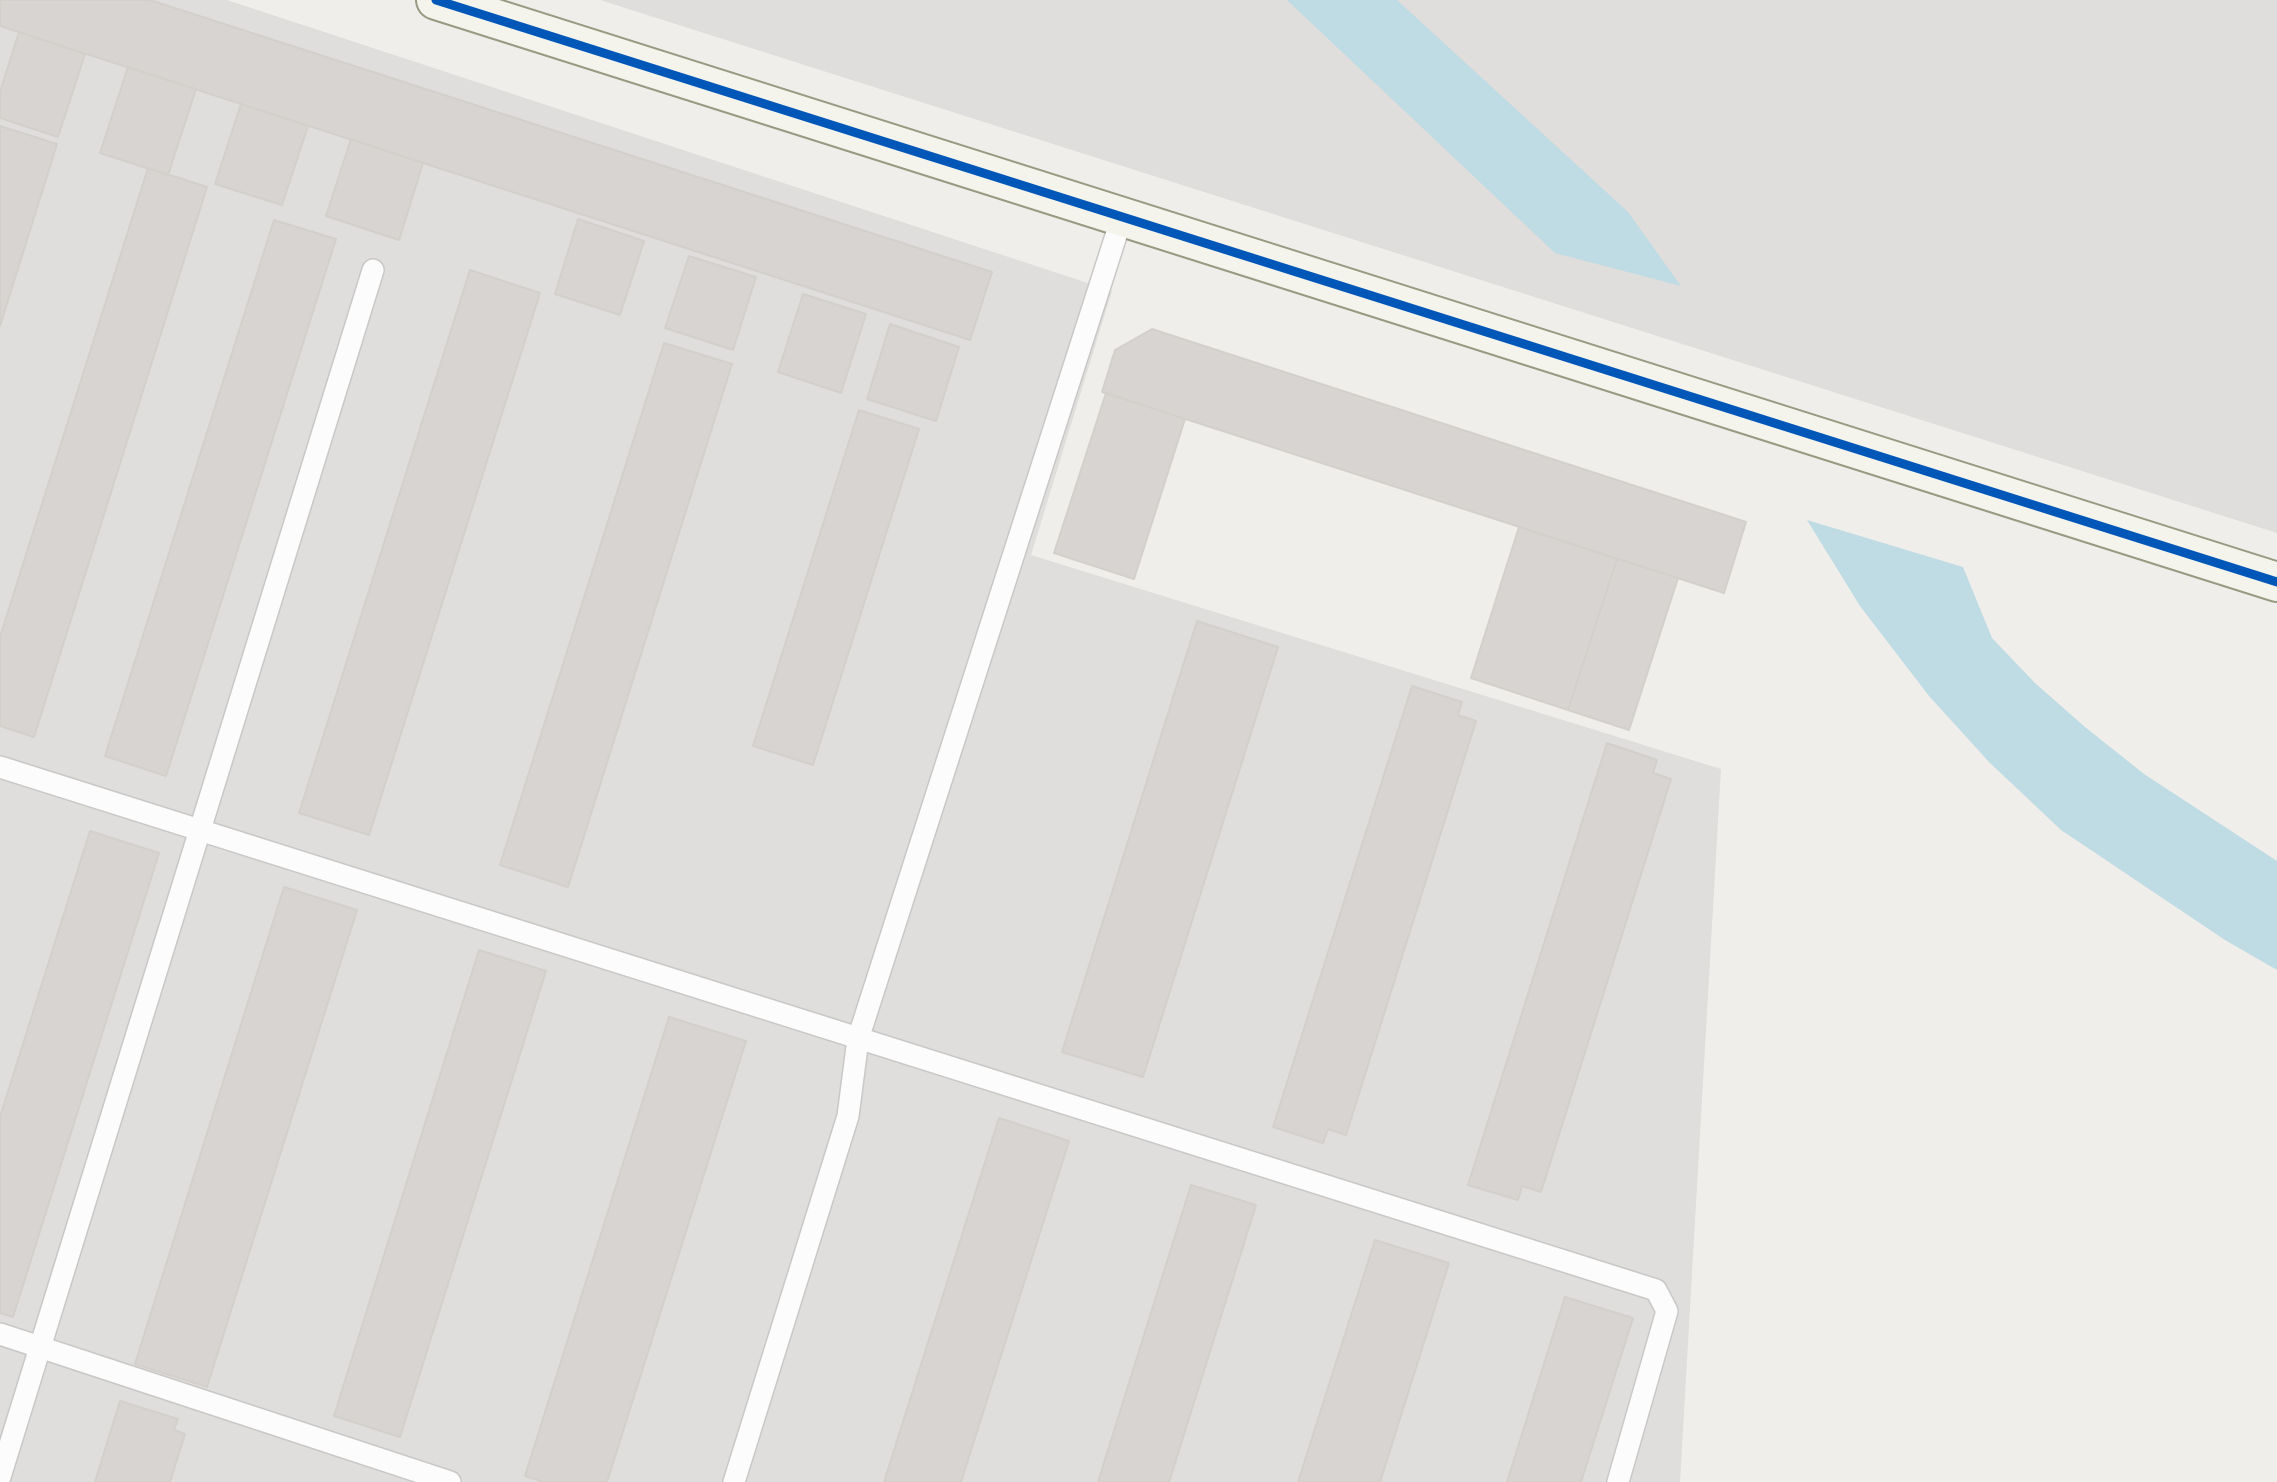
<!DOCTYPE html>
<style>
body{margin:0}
canvas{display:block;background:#f0eeeb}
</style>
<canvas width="2277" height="1482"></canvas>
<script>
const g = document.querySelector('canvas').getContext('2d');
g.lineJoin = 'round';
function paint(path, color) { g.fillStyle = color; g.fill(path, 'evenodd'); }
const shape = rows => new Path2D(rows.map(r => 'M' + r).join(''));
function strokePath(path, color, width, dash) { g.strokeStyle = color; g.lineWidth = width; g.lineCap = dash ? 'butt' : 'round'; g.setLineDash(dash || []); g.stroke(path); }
paint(shape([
 [0,0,227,0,1112,291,1031,555,1721,769,1680,1482,0,1482],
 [600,0,2277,0,2277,533]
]), '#dfdedc');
paint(shape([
 [1287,0,1397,0,1628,212,1681,286,1555,253],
 [1807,520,1963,567,1992,638,2035,683,2085,727,2144,774,2277,861,2277,970,2225,940,2061,830,1989,762,1929,696,1860,606]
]), '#bfdbe3');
const building = shape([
 [0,0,150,0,992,272,970,340,0,26,0,0],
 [19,32,85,54,58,137,0,118,0,92,19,32],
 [128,67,196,89,168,175,100,153,128,67],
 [241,104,308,126,282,205,215,184,241,104],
 [0,126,57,144,0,326,0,126],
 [351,139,423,163,399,240,326,216,351,139],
 [148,168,207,187,34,737,0,726,0,637,148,168],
 [578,219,644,241,620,315,555,294,578,219],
 [274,220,336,239,166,776,105,756,274,220],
 [689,256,756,277,733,350,665,328,689,256],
 [470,270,540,293,369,835,299,813,470,270],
 [803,294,866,314,841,393,778,372,803,294],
 [890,324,959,347,936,421,867,399,890,324],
 [1152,329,1746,522,1724,593,1102,392,1115,350,1152,329],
 [664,343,732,364,568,887,500,865,664,343],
 [1106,393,1185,419,1134,579,1054,553,1106,393],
 [859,410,919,429,813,765,753,746,859,410],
 [1519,527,1617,559,1568,710,1471,678,1519,527],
 [1617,559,1678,578,1629,730,1568,710,1617,559],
 [1197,621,1278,647,1143,1077,1062,1052,1197,621],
 [1412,686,1462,702,1458,715,1476,721,1346,1135,1328,1129,1323,1143,1273,1127,1412,686],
 [1607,743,1657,760,1653,773,1671,779,1541,1192,1522,1186,1518,1200,1468,1185,1607,743],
 [90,831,159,853,13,1317,0,1313,0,1117,90,831],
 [284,887,357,910,207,1387,135,1364,284,887],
 [479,950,546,971,400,1437,334,1416,479,950],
 [669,1017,746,1041,607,1482,543,1482,525,1476,669,1017],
 [999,1118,1069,1141,961,1482,884,1482,999,1118],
 [1191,1185,1256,1205,1169,1482,1098,1482,1191,1185],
 [1375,1240,1449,1263,1380,1482,1298,1482,1375,1240],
 [1565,1297,1633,1318,1581,1482,1507,1482,1565,1297],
 [120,1401,178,1419,174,1430,185,1434,170,1482,95,1482,120,1401]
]);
paint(building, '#d7d4d2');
strokePath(building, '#d3d0cc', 2);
const lane = shape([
 [0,767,1656,1290,1667,1311,1618,1482],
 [0,1334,450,1482],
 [0,1477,373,270],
 [734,1482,848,1116,858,1039,1122,217]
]);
const secondary = shape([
 [436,0,2277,582]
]);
strokePath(lane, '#c9c8c7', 24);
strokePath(secondary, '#999a82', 42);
strokePath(lane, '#fdfcfc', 21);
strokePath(secondary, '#f4f4ed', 38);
strokePath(shape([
 [436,0,2277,582]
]), '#0057b8', 9);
</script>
